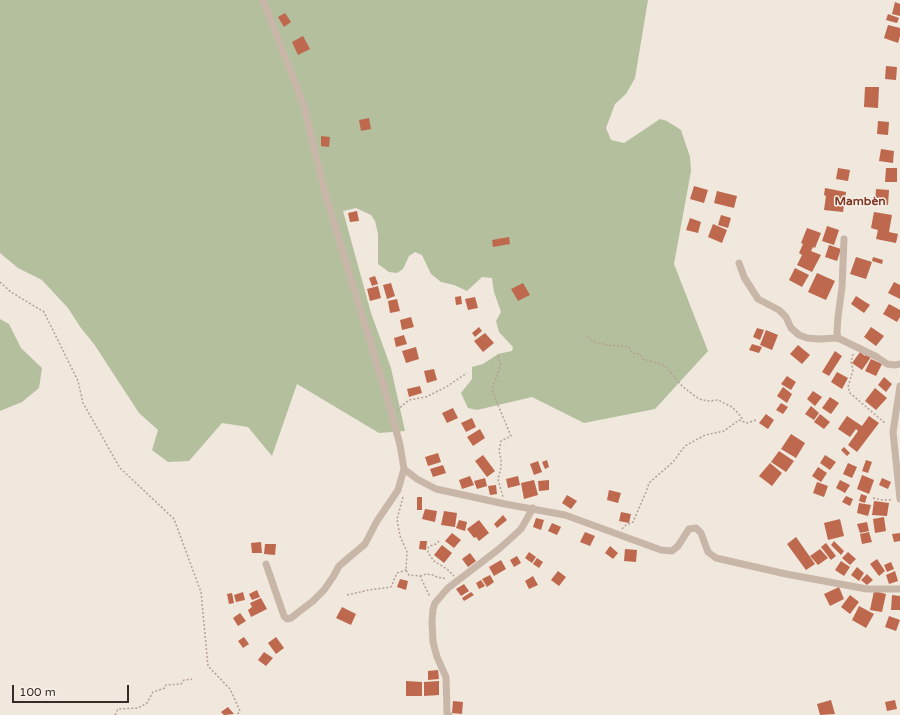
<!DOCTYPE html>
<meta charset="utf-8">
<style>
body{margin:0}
#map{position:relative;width:900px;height:715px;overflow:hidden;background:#f0e7dd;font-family:"Varela Round",sans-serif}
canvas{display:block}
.scale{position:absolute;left:12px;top:685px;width:117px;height:18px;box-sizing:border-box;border:2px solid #362d29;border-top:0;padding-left:5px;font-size:12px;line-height:14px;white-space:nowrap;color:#362d29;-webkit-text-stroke:3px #f8f1e9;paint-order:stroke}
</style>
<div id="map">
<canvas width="900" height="715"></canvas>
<div class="scale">100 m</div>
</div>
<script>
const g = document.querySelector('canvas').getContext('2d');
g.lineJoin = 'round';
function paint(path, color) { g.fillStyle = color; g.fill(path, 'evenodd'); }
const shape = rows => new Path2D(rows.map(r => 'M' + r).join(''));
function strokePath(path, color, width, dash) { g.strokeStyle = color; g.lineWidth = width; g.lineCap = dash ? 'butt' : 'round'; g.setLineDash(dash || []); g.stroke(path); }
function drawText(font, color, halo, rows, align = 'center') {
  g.font = font + ' "Varela Round",sans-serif'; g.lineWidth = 3; g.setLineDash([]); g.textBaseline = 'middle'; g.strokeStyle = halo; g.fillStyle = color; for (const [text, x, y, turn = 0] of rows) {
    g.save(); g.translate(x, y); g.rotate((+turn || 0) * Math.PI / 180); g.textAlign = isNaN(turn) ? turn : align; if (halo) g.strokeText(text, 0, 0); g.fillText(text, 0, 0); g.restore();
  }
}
paint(shape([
 [0,0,648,0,635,78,626,94,615,104,606,128,611,140,624,143,660,119,667,121,681,130,690,157,691,171,674,264,708,351,655,409,584,423,532,397,477,410,468,408,461,393,472,379,472,367,483,364,498,354,512,351,513,347,499,332,496,321,501,312,494,292,492,278,482,277,467,291,454,285,441,282,431,274,422,255,415,252,409,256,403,269,397,273,389,272,378,264,378,234,375,221,371,215,356,208,343,211,371,313,391,368,405,431,379,433,297,384,272,456,248,427,222,423,189,461,168,462,152,450,158,430,139,413,94,344,81,328,68,308,42,280,18,268,0,253],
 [0,319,9,324,21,348,42,368,39,388,22,402,0,411]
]), '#b4bf9e');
paint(shape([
 [895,2,900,4,900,16,892,14],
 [285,13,291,22,284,27,278,17],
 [888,14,899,18,897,23,886,20],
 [888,25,900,28,900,36,898,43,884,38],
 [303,36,310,49,298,55,292,42],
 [886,66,897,67,896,80,885,79],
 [865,87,879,87,878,108,864,107],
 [369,118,371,129,361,131,359,120],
 [878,121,889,122,888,135,877,134],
 [321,136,330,137,329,147,321,146],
 [881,149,894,151,893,163,879,161],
 [838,168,850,170,848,181,836,179],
 [886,168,897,168,897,182,885,182],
 [694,186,708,190,704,203,690,199],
 [825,188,846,192,843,212,824,210,826,196,824,195],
 [876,189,889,190,888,205,875,204],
 [717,191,737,196,734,208,714,203],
 [357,211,359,221,350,222,348,213],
 [874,212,892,215,889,232,898,234,896,243,876,239,878,230,871,228],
 [721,215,731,218,728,228,718,225],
 [690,218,701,222,698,233,686,230],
 [713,224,727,230,722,243,708,237],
 [827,226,839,230,834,245,822,241],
 [807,228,821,233,815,248,813,247,811,251,821,255,812,272,797,265,802,255,799,253,803,244,801,243],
 [509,237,510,244,493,247,492,240],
 [829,245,841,249,837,261,825,257],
 [856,257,872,262,866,279,850,274],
 [873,257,883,260,882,264,872,261],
 [795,268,809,275,802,287,789,280],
 [817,273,835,281,826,300,808,292],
 [375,276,378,284,372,286,369,278],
 [894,282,900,285,900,299,888,293],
 [391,283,395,296,387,299,383,285],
 [523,283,530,295,518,301,511,289],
 [378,286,381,298,370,301,367,289],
 [461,296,462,304,456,305,455,297],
 [856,296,870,305,864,313,851,304],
 [475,297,478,308,468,310,465,299],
 [397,299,400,311,390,313,388,301],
 [889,304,900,310,900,317,897,322,883,314],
 [411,317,414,327,402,330,400,320],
 [479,327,482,331,475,337,472,333],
 [871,327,884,336,876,346,864,337],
 [757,328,764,330,760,340,753,337],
 [766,330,778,335,772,350,760,345],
 [485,333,494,343,483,352,474,341],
 [404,335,407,344,396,347,394,338],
 [752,344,762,347,759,353,749,350],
 [798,345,810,355,802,364,790,354],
 [416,347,419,359,406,363,402,351],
 [835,351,842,356,829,376,822,372],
 [860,352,865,356,866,354,871,357,862,370,852,363],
 [871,359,882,364,876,376,865,371],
 [434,369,437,380,427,383,424,371],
 [837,372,848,378,842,389,831,382],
 [787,376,796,382,791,390,781,384],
 [884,377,892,384,886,392,878,385],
 [420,386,422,393,409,397,407,389],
 [783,387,792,394,787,403,777,396],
 [875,388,887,398,876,410,865,401],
 [813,391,822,397,815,406,807,399],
 [830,397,839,403,831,414,822,408],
 [781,403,788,407,783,414,776,410],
 [811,406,819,413,814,420,805,414],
 [453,408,458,418,447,423,442,413],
 [766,414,774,420,768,429,759,423],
 [820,414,830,422,824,429,814,422],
 [847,416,862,426,869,416,879,423,857,452,848,445,858,431,856,429,850,437,838,429],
 [472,418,476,427,466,432,461,423],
 [480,429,485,438,473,446,467,437],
 [791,434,805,443,796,458,781,449],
 [844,447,850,453,847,456,841,450],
 [779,451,794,461,786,472,771,462],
 [438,453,441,462,428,466,425,457],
 [483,455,495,471,487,477,475,461],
 [825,455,836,462,830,470,820,463],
 [547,460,549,467,545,469,542,462],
 [866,460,872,462,868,473,862,471],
 [538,461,542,472,534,475,530,464],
 [770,463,782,473,772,486,759,476],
 [848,463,857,467,852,478,843,474],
 [443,465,446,473,433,477,430,469],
 [818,467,827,473,821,482,812,476],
 [862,475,874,480,869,494,857,489],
 [470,476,474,485,462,489,459,480],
 [518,476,520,485,508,488,506,479],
 [485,478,487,486,477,489,474,481],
 [882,478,891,482,888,489,879,485],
 [534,480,538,495,524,499,521,483],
 [549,480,549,490,539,491,538,481],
 [840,480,850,485,845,493,836,488],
 [817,482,828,486,824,497,813,493],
 [496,485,497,494,490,495,488,486],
 [609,490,621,493,618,503,607,500],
 [861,494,867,496,865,503,859,501],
 [567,495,577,501,571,509,562,503],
 [846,496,853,499,850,506,842,502],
 [417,497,422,497,422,510,417,510],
 [874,501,889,503,887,516,872,515],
 [859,503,871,505,868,516,857,513],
 [425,509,437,511,435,522,422,519],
 [444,511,457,513,455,527,441,525],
 [621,512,631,514,629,523,619,521],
 [503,515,507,520,497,528,494,524],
 [884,517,886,531,875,533,873,519],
 [536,518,544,520,541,530,533,527],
 [840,519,844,536,828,540,824,523],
 [459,520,467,522,465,531,456,528],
 [479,520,489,533,479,541,476,537,474,538,467,529],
 [867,522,869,531,860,533,857,524],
 [552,523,561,527,557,535,548,531],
 [585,532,595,536,590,546,580,542],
 [869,532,872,542,862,544,860,534],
 [452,533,461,540,454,548,445,541],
 [900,533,900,541,894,542,892,534],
 [796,537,815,564,806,570,787,544],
 [420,541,427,541,426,550,419,549],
 [834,541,844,551,841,555,831,545],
 [261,542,262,553,252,553,251,543],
 [826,543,836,556,831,560,821,547],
 [265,544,276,544,275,555,264,554],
 [442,545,452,553,444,563,434,555],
 [610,546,618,553,613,559,605,553],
 [625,549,637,550,636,562,624,561],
 [820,549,828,558,818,565,810,556],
 [529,552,536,557,532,563,525,558],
 [848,552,856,559,850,565,842,558],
 [470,553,476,561,468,567,462,559],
 [517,556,521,563,514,567,510,560],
 [537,558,543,562,539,568,533,564],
 [877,559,885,571,879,576,870,564],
 [501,560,506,569,494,576,489,567],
 [841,561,850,567,844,576,835,570],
 [891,562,894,569,887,572,884,565],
 [857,567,864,573,859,581,851,575],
 [558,571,566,577,559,586,551,580],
 [895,571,898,581,889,584,886,575],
 [867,574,873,580,867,585,861,580],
 [490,575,494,582,487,587,482,579],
 [533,576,538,585,529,589,525,581],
 [400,579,408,581,406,590,397,587],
 [481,580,485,586,479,589,476,583],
 [464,584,469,591,461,596,456,589],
 [839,587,844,599,830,606,824,594],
 [257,590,260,597,252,600,249,594],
 [874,591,886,594,882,612,870,610],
 [243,592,245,600,236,602,234,595],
 [471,592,474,595,464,601,462,598],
 [232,593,234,603,229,604,227,594],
 [850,595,859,602,850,614,841,607],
 [892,595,900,596,900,610,891,610],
 [261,598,267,609,251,617,248,610,252,607,250,603],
 [859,606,874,614,866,628,852,620],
 [342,607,356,614,351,625,336,618],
 [240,613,246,621,238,626,233,618],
 [889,616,900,620,896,631,885,627],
 [244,637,249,644,243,648,238,641],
 [276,637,284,648,276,654,268,643],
 [264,652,273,658,266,666,258,660],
 [438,670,439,679,428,680,428,671],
 [406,681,422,682,422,696,406,696],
 [439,681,439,695,424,696,424,682],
 [831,700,835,714,820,715,817,704],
 [895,700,897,709,887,711,885,702],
 [453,701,463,702,462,714,452,713],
 [228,707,234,714,224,715,221,712]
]), '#be684d');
strokePath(shape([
 [0,282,11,292,44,312,78,381,83,403,120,468,174,519,201,592,208,666,230,689,240,711,237,715],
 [587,337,595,342,607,345,629,347,632,353,640,354,643,359,661,364,665,366,683,387,699,399,708,401,718,400,732,407,738,413,743,420],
 [853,354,851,362,853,370,848,387,850,393,886,424],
 [498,356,501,365,493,385,493,393,511,436,501,441,499,451,501,459,501,468,498,479,503,497],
 [397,410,409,400,426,397,446,387,467,373],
 [403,497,397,519,400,536,407,552,406,570,409,575,420,576,430,597],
 [873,498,882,500,893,500],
 [622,529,626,525,633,522,646,492,649,483,673,462,685,446,705,435,724,431,739,420,747,423,756,420],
 [439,541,436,544,430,546,428,548,428,553,434,561,447,569,454,576],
 [420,576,426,574,433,575,437,577,447,579],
 [347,595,369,590,391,587,397,573,406,570],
 [115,715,118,709,138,708,147,703,153,692,165,688,166,685,181,684,184,680,192,679]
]), '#b4a194', 1.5, [2, 2]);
strokePath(shape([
 [263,0,304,106,325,193,389,404,400,445,404,469,417,479,436,489,505,504,565,515,661,550,672,551,678,546,689,529,696,528,701,533,708,552,716,558,786,574,867,589,900,589],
 [844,239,842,287,838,317,837,332,838,338,877,357,887,364,895,365,900,364],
 [739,263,744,277,758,299,779,310,786,317,791,328,799,335,807,338,818,339,838,338],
 [900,386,893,432,900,499],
 [266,564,284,616,287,619,291,618,313,601,324,590,333,577,339,566,365,544,377,521,398,490,404,469],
 [449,715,447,713,446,677,437,657,433,642,432,621,433,609,435,603,448,588,499,549,509,540,521,529,533,508]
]), '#c8b7a9', 7);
drawText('bold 12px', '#7f3b27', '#f8f1e9', [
 ["Mambèn",860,202]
]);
</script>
